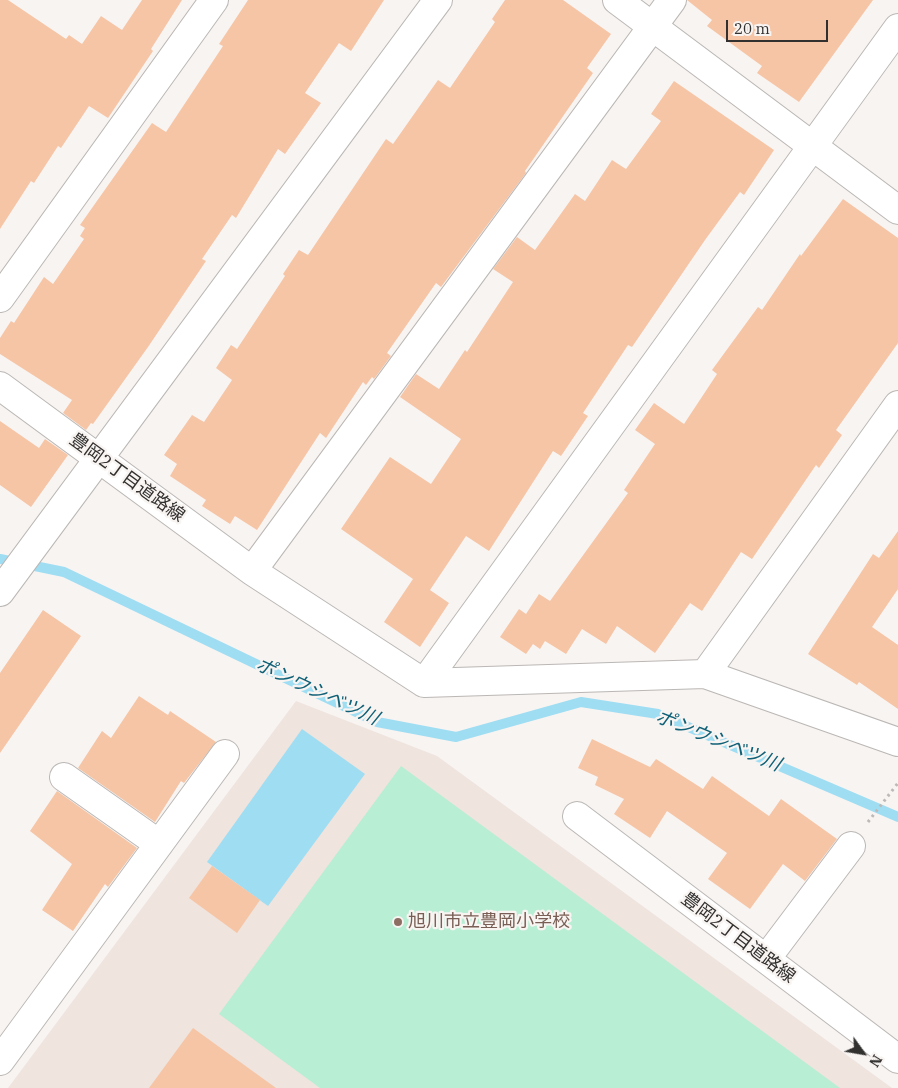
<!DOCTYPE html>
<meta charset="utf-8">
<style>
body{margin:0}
#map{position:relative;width:898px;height:1088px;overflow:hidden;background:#f8f4f2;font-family:"IBM Plex Serif",serif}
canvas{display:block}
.north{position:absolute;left:838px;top:1028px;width:50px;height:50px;-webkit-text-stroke:4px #f8f4f2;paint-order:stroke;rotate:122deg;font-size:14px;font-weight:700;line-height:20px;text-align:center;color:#323130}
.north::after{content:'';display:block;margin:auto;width:18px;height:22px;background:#323130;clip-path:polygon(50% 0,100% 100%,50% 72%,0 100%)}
.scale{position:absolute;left:726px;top:20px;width:102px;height:22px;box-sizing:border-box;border:2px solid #323130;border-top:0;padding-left:6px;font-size:15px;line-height:18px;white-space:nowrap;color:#323130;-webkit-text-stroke:4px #f8f4f2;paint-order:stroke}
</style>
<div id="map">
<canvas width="898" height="1088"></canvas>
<div class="north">N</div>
<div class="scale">20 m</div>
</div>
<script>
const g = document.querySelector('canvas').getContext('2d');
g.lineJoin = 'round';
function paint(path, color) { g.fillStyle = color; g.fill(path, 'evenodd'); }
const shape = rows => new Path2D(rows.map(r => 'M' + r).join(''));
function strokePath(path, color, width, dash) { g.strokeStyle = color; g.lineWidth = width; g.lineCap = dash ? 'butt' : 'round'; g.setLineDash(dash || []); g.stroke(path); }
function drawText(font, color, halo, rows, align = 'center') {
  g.font = font + ' "IBM Plex Serif","Noto Sans JP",serif'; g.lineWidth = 4.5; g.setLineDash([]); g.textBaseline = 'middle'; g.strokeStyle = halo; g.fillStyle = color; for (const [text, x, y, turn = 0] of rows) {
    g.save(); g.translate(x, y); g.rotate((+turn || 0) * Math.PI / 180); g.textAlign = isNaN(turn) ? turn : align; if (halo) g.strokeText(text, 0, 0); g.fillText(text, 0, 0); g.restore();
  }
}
paint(shape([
 [296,701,437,756,892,1088,8,1088]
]), '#efe4de');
paint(shape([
 [401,766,840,1088,320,1088,219,1014]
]), '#b8eed4');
paint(shape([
 [302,729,365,774,268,906,207,862]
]), '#9fddf3');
strokePath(shape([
 [0,559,64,572,377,722,456,737,581,702,658,714,898,817]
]), '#9fddf3', 10);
paint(shape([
 [0,0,8,0,66,39,69,35,82,44,101,16,122,30,142,0,182,0,151,49,153,51,108,118,89,106,61,148,58,146,34,183,31,181,0,229],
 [248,0,384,0,351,51,339,43,305,93,321,103,285,154,278,149,236,218,232,215,202,259,206,261,148,347,93,424,91,423,86,430,63,413,72,400,0,354,0,338,11,321,14,323,44,277,53,284,84,239,80,236,85,228,80,225,152,123,166,132,223,46,219,44],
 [505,0,563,0,611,34,587,68,593,73,525,171,526,173,441,287,436,283,387,353,391,356,374,379,372,377,366,385,363,382,326,438,320,433,257,530,235,516,230,524,202,506,206,500,170,476,177,464,164,455,192,415,204,422,232,380,216,368,231,345,237,349,285,276,283,274,299,250,308,255,386,139,393,144,438,80,450,88,495,22,492,19],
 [687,0,873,0,799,102,757,73,762,66,707,26,712,20],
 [674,81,774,150,744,195,740,192,705,240,632,347,628,345,583,413,588,416,561,456,553,451,489,551,466,536,430,590,449,603,420,647,384,622,413,579,341,529,390,457,431,484,461,439,400,397,416,374,439,389,465,350,467,352,513,282,493,269,517,237,535,250,575,194,585,201,612,160,626,169,661,121,651,114],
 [843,199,898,238,898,343,836,430,842,435,819,468,816,465,752,559,741,552,702,611,690,603,655,653,617,626,606,644,582,629,566,654,545,641,540,649,533,644,526,654,500,637,519,609,526,614,539,594,550,601,628,493,624,490,655,444,635,430,654,403,684,424,717,374,712,370,758,307,762,310,800,254,801,256],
 [0,421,39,448,45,439,68,455,31,507,0,485],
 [898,531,898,589,872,627,898,645,898,709,859,682,857,685,808,654,873,554,879,558],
 [43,610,81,636,0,753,0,673],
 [139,696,168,715,170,711,216,742,184,783,181,781,155,822,78,768,102,731,111,738],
 [592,739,650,767,656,759,703,789,712,776,769,816,781,799,837,839,805,881,783,864,750,909,708,879,727,853,667,811,650,838,614,814,624,799,595,785,598,777,578,768],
 [57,791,137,848,108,887,105,884,73,931,42,910,72,864,30,831],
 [212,866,260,900,237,933,189,898],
 [193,1028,276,1088,149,1088]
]), '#f6c5a6');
const minor = shape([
 [617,0,898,210],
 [0,298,214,0],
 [0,386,252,571,424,683,705,674,898,742],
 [252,571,672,0],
 [0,592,438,0],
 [705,674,898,405],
 [424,683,898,28],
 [64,777,159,844],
 [577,816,898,1059],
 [766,959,851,846],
 [0,1061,225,754]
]);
strokePath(minor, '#bbb7b5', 30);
strokePath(shape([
 [868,822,898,783]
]), '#bcb9b8', 3, [2.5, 4]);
strokePath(minor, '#fff', 28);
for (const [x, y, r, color] of [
 [398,922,5,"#8d6e63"]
]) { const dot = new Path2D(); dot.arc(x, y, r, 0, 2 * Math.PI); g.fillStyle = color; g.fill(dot); strokePath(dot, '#f8f4f2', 2); }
drawText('18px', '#323130', '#f8f4f2', [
 ["豊岡2丁目道路線",127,478,36],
 ["豊岡2丁目道路線",738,938,37]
]);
drawText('18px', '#785e54', '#f8f4f2', [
 ["旭川市立豊岡小学校",408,922]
], 'left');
drawText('italic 19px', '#106177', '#f8f4f2', [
 ["ポンウシベツ川",317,692,25],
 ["ポンウシベツ川",718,741,22]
]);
</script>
